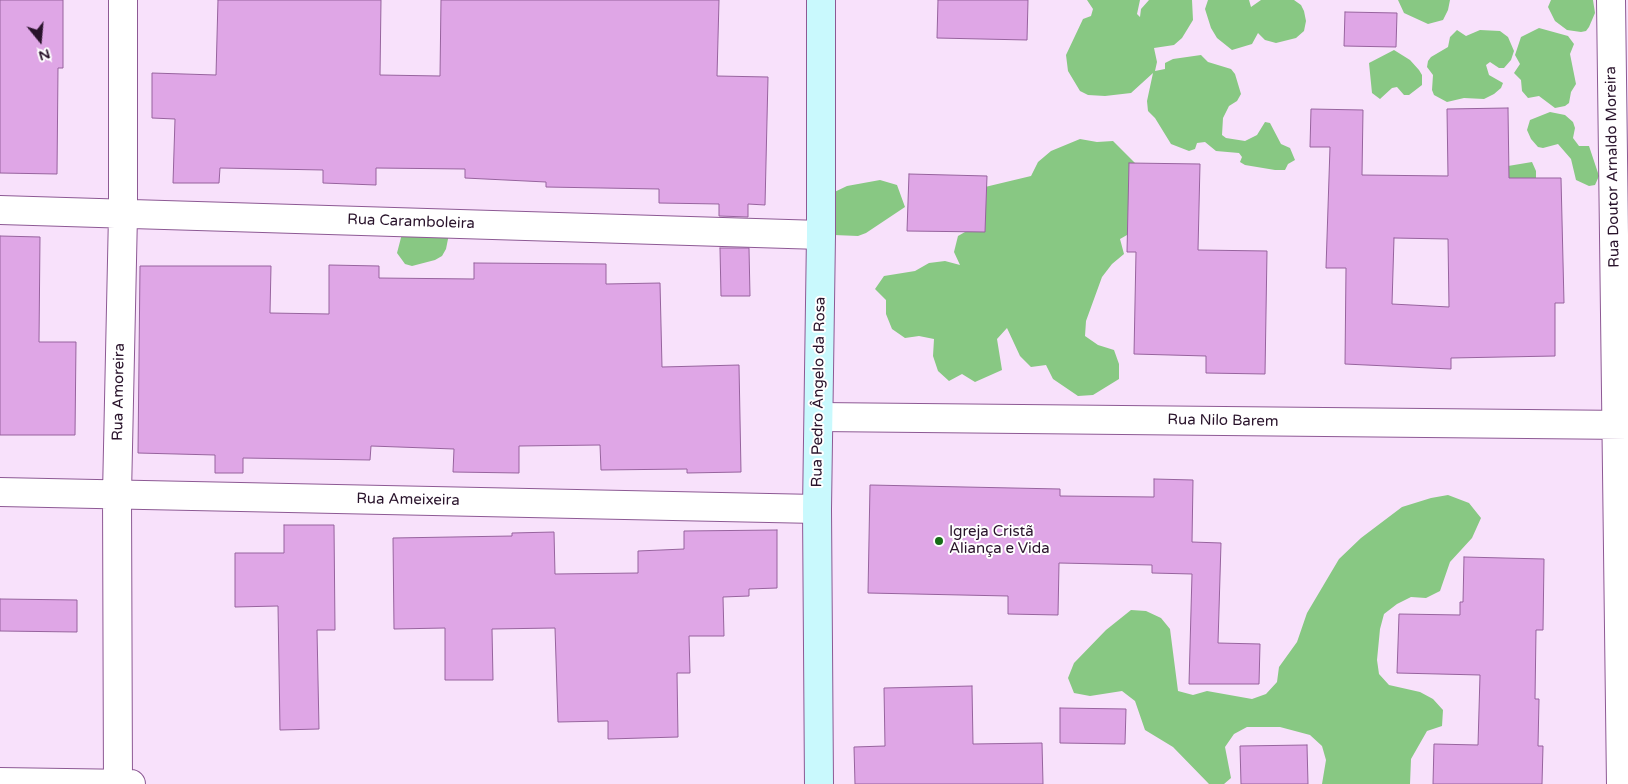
<!DOCTYPE html>
<meta charset="utf-8">
<style>
body{margin:0}
#map{position:relative;width:1628px;height:784px;overflow:hidden;background:#f8e1fb;font-family:"Varela Round",sans-serif}
canvas{display:block}
.north{position:absolute;left:15px;top:15px;width:50px;height:50px;-webkit-text-stroke:4px #fff;paint-order:stroke;rotate:163deg;font-size:14px;font-weight:700;line-height:20px;text-align:center;color:#29132b}
.north::after{content:'';display:block;margin:auto;width:18px;height:22px;background:#29132b;clip-path:polygon(50% 0,100% 100%,50% 72%,0 100%)}
</style>
<div id="map">
<canvas width="1628" height="784"></canvas>
<div class="north">N</div>
</div>
<script>
const g = document.querySelector('canvas').getContext('2d');
g.lineJoin = 'round';
function paint(path, color) { g.fillStyle = color; g.fill(path, 'evenodd'); }
const shape = rows => new Path2D(rows.map(r => 'M' + r).join(''));
function strokePath(path, color, width, dash) { g.strokeStyle = color; g.lineWidth = width; g.lineCap = dash ? 'butt' : 'round'; g.setLineDash(dash || []); g.stroke(path); }
function drawText(font, color, halo, rows, align = 'center') {
  g.font = font + ' "Varela Round",sans-serif'; g.lineWidth = 4; g.setLineDash([]); g.textBaseline = 'middle'; g.strokeStyle = halo; g.fillStyle = color; for (const [text, x, y, turn = 0] of rows) {
    g.save(); g.translate(x, y); g.rotate((+turn || 0) * Math.PI / 180); g.textAlign = isNaN(turn) ? turn : align; if (halo) g.strokeText(text, 0, 0); g.fillText(text, 0, 0); g.restore();
  }
}
paint(shape([
 [1087,0,1140,0,1137,14,1140,17,1141,9,1149,0,1192,0,1193,20,1182,38,1174,45,1154,48,1157,62,1155,71,1165,69,1165,63,1173,59,1201,55,1208,62,1231,69,1235,74,1241,94,1237,101,1229,106,1223,118,1222,135,1226,138,1245,141,1257,135,1265,122,1270,123,1281,144,1290,148,1295,160,1288,164,1285,170,1275,170,1245,165,1240,162,1242,157,1239,153,1216,151,1205,142,1197,143,1195,149,1189,151,1171,144,1155,118,1148,111,1147,101,1153,73,1131,93,1105,96,1088,95,1080,91,1068,71,1066,55,1083,19,1091,16,1093,9],
 [1208,0,1249,0,1251,7,1261,0,1294,0,1301,5,1304,11,1306,21,1304,31,1296,38,1276,43,1265,40,1258,33,1252,44,1232,50,1217,38,1211,28,1205,9],
 [1398,0,1450,0,1448,10,1443,20,1428,24,1404,13],
 [1551,0,1593,0,1595,13,1589,27,1586,31,1581,32,1567,30,1555,21,1548,7],
 [1539,28,1568,36,1574,44,1570,54,1576,84,1571,92,1569,103,1565,106,1555,108,1539,96,1528,98,1522,91,1521,80,1514,73,1520,64,1515,55,1521,37],
 [1457,30,1466,36,1480,30,1500,31,1508,37,1514,51,1511,60,1504,68,1499,68,1490,62,1486,65,1489,75,1503,83,1501,88,1494,94,1484,99,1464,98,1447,102,1434,95,1432,90,1433,75,1427,67,1428,61,1431,57,1448,47,1450,37],
 [1394,50,1410,60,1419,70,1422,75,1422,85,1409,95,1404,95,1397,87,1392,88,1380,99,1372,93,1369,63],
 [1550,112,1565,115,1573,122,1575,128,1573,138,1579,146,1589,146,1599,176,1595,185,1589,186,1576,180,1571,159,1558,144,1543,148,1538,147,1531,139,1527,130,1530,120],
 [1080,139,1097,142,1113,141,1136,164,1134,231,1120,239,1124,254,1112,264,1102,277,1086,321,1085,336,1098,345,1114,350,1119,364,1119,379,1093,395,1078,396,1053,379,1046,365,1031,367,1020,356,1007,328,997,339,1002,370,975,382,962,374,949,381,938,371,933,356,934,339,919,336,905,338,892,329,886,314,886,300,875,289,884,276,915,271,929,263,945,261,960,265,954,252,958,236,972,228,985,187,1031,176,1038,162,1051,151],
 [1532,162,1536,171,1536,187,1491,176,1508,166],
 [880,180,897,185,905,207,866,233,858,236,834,235,824,197,847,186],
 [403,230,449,234,446,249,442,256,435,260,412,266,405,264,397,253],
 [1448,495,1469,503,1481,518,1472,538,1450,562,1440,591,1426,598,1411,597,1397,604,1384,614,1380,629,1377,660,1379,674,1389,685,1420,692,1433,699,1443,710,1442,726,1427,731,1411,759,1410,784,1322,784,1326,760,1322,746,1310,735,1280,727,1247,727,1234,734,1225,747,1231,778,1224,784,1209,784,1173,747,1145,730,1135,701,1122,691,1090,696,1074,693,1068,678,1074,663,1106,630,1131,610,1146,611,1161,618,1170,629,1178,691,1193,695,1207,691,1252,699,1266,694,1277,682,1279,667,1297,642,1307,613,1339,559,1361,538,1402,507,1431,498]
]), '#88c883');
const building = shape([
 [0,0,63,0,63,68,58,68,57,174,0,173,0,0],
 [218,0,381,0,380,75,440,76,441,0,719,0,717,76,768,77,765,205,748,204,748,217,719,216,719,204,659,203,659,189,546,187,546,182,465,178,465,169,376,168,376,185,323,183,323,170,220,168,219,183,173,183,175,119,152,118,152,73,216,75,218,0],
 [938,0,1028,0,1027,40,937,38,938,0],
 [1345,12,1397,13,1396,47,1344,46,1345,12],
 [1508,108,1509,178,1561,178,1564,303,1555,303,1555,356,1451,358,1451,369,1345,364,1346,268,1326,268,1330,147,1310,147,1311,109,1363,110,1362,175,1448,176,1447,109,1508,108],
 [1394,238,1448,239,1449,307,1392,304,1394,238],
 [1129,163,1200,164,1198,250,1267,251,1265,374,1206,373,1206,356,1134,354,1136,252,1127,252,1129,163],
 [909,174,987,176,985,232,907,231,909,174],
 [0,236,40,237,39,342,76,342,75,435,0,435,0,236],
 [720,248,749,248,750,296,721,296,720,248],
 [474,263,606,264,606,284,660,283,662,367,739,365,741,472,687,473,687,469,601,470,600,445,519,446,519,473,453,472,454,449,371,446,370,460,243,458,243,473,215,473,215,455,138,453,140,266,271,266,270,313,329,314,329,265,379,266,379,278,474,279,474,263],
 [1154,479,1193,480,1192,542,1221,543,1218,643,1260,644,1259,684,1189,684,1192,574,1152,573,1152,565,1059,563,1058,615,1008,614,1008,596,868,593,870,485,1060,489,1060,496,1154,497,1154,479],
 [284,525,334,525,335,630,317,630,319,729,280,730,278,606,235,607,235,553,284,553,284,525],
 [777,530,777,588,749,589,749,596,723,597,724,636,689,636,690,673,677,673,678,737,608,739,608,721,558,722,555,628,492,629,493,680,445,680,445,628,394,629,393,538,512,536,512,533,554,532,555,574,638,573,638,551,684,549,684,531,777,530],
 [1464,557,1544,559,1543,630,1536,630,1535,699,1539,699,1538,746,1543,746,1542,784,1433,784,1434,744,1478,745,1480,675,1397,673,1399,614,1460,615,1460,602,1463,602,1464,557],
 [0,599,77,600,77,632,0,631,0,599],
 [972,686,973,744,1042,743,1043,784,855,784,854,747,885,746,884,688,972,686],
 [1060,708,1126,709,1125,744,1060,743,1060,708],
 [1307,745,1308,784,1241,784,1240,746,1307,745]
]);
paint(building, '#dfa6e6');
strokePath(building, '#97639e', 1);
const street = shape([
 [1611,0,1621,784],
 [0,210,821,235],
 [819,417,1628,425],
 [0,492,817,509],
 [0,782,131,784],
 [118,784,117,494,123,214,123,0]
]);
const secondary = shape([
 [819,784,817,509,821,235,821,0]
]);
strokePath(street, '#8d5994', 30);
strokePath(secondary, '#8d5994', 30);
strokePath(street, '#fff', 28);
strokePath(secondary, '#c9f9fd', 28);
for (const [x, y, r, color] of [
 [939,541,5,"#176d16"]
]) { const dot = new Path2D(); dot.arc(x, y, r, 0, 2 * Math.PI); g.fillStyle = color; g.fill(dot); strokePath(dot, '#fff', 2); }
drawText('15px', '#29132b', '#fff', [
 ["Rua Doutor Arnaldo Moreira",1613,167,-91],
 ["Rua Caramboleira",411,222,2],
 ["Rua Amoreira",119,392,-89],
 ["Rua Pedro Ângelo da Rosa",819,392,-89],
 ["Rua Nilo Barem",1223,421,1],
 ["Rua Ameixeira",408,500,1]
]);
drawText('15px', '#29132b', '#fff', [
 ["Igreja Cristã",949,532],
 ["Aliança e Vida",949,549]
], 'left');
</script>
